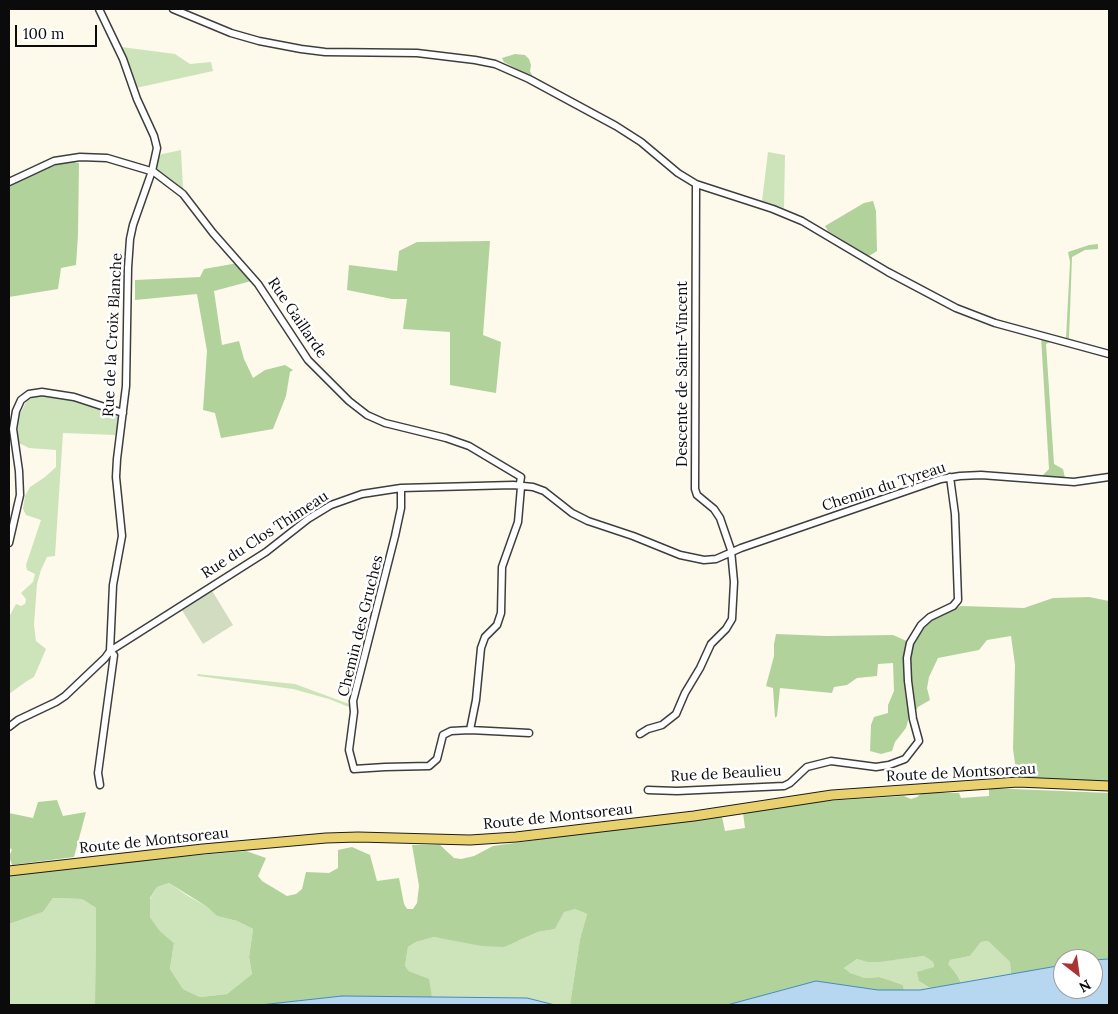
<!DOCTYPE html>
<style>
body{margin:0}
#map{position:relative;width:1118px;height:1014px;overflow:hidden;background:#fdfaec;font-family:Lora,serif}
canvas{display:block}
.frame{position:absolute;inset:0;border:10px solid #0b0b0b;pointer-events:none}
.north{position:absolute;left:1053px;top:949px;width:50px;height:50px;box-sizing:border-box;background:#fff;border:1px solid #9d9d9d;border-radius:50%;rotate:150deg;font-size:14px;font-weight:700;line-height:20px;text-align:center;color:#0b0b0b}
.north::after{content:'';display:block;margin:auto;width:18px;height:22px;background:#ac3334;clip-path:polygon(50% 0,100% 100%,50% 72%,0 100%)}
.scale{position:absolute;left:15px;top:25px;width:82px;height:22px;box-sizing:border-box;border:2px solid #0b0b0b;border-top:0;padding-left:6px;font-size:15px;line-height:18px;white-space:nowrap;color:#0b0b0b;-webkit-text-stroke:4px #fff;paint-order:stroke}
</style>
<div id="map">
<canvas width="1118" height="1014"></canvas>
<div class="frame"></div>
<div class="north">N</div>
<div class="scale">100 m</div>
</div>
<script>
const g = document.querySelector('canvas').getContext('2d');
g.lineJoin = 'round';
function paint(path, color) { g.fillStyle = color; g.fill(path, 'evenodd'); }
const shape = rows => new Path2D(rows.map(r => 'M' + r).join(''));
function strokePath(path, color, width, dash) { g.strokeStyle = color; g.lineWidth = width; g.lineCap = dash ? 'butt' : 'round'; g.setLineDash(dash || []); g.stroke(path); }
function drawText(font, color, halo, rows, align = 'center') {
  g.font = font + ' Lora,serif'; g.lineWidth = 5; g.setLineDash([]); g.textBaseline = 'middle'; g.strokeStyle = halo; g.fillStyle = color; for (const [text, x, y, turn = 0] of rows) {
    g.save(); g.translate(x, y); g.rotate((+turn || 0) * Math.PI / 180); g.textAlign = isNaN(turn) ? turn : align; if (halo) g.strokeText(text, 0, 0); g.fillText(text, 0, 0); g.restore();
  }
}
paint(shape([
 [121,47,175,54,190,64,211,62,213,71,136,88],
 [181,150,183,189,181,190,158,172,156,168,158,157,162,154],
 [768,152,785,155,784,208,762,201],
 [42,394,71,399,115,413,119,419,115,435,63,433,55,556,47,557,41,570,37,584,34,625,36,641,46,649,34,677,27,681,9,694,9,617,16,604,21,606,25,604,26,599,21,593,33,582,35,574,27,570,26,565,41,520,26,515,23,509,25,496,30,487,45,477,56,467,56,450,29,448,19,443,17,435,20,414,27,400],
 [197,674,295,684,349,704,349,707,329,699,293,689,198,676],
 [169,883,188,896,206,906,217,916,237,921,253,929,249,957,252,974,227,994,200,997,183,989,170,969,174,943,160,931,150,917,150,899,157,887],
 [53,898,82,899,96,908,95,1005,9,1005,9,924,43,912],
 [575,909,587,914,580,939,570,1005,555,1005,527,998,432,997,428,979,409,971,405,966,408,947,416,942,434,937,449,939,518,941,538,932,555,929,564,911],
 [988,941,1010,962,1011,975,961,983,957,975,947,964,950,960,970,956,981,942],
 [924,956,933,962,934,967,919,981,930,988,920,990,904,990,903,985,886,979,879,977,865,978,849,973,844,968,857,959,867,962,893,960]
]), '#cde3ba');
paint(shape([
 [515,54,525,55,529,59,531,65,530,71,532,75,530,76,504,62,502,58],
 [68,161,79,163,78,235,76,265,61,268,58,289,9,297,9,181],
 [873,201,876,211,877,251,869,256,828,231,825,226,864,203],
 [490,241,483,335,501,342,496,393,450,385,450,332,403,329,407,299,392,299,347,290,349,265,397,271,399,251,417,242],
 [1098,244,1098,249,1085,250,1072,257,1069,338,1066,338,1070,262,1068,252,1089,245],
 [238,263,255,280,214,291,222,345,239,341,244,359,253,378,265,370,285,365,293,370,290,372,286,396,273,429,221,438,215,413,203,410,207,351,197,294,135,300,135,280,200,277,204,269],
 [1041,337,1052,341,1046,344,1054,464,1063,469,1065,478,1045,478,1043,475,1049,469],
 [1089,597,1109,601,1109,783,1017,778,1013,749,1015,665,1011,636,987,640,979,650,938,658,929,677,927,688,930,700,918,707,914,714,909,717,906,728,895,742,892,751,881,754,870,751,871,725,874,717,888,713,888,705,894,691,893,663,878,664,877,676,857,678,847,685,834,687,832,693,780,688,777,716,775,718,773,688,766,686,774,656,774,644,776,634,827,636,893,635,909,642,935,618,961,606,1024,608,1053,598],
 [989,788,1109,793,1109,959,1063,959,1063,965,1011,975,1010,962,988,941,981,942,970,956,950,960,948,964,957,975,961,983,930,988,919,981,917,972,934,967,933,962,924,956,879,962,867,962,857,959,844,968,850,973,865,978,879,977,886,979,903,985,904,990,878,990,816,981,727,1005,570,1005,580,939,587,914,575,909,564,912,555,929,538,932,504,947,482,946,434,937,416,942,408,947,405,966,409,971,429,979,432,997,342,996,260,1005,95,1005,96,908,82,899,53,898,43,912,9,924,9,875,153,859,246,851,266,858,258,876,262,881,287,896,296,894,302,889,306,872,329,873,338,868,338,850,352,847,370,855,377,881,399,878,404,904,407,909,413,909,417,903,419,886,412,845,440,845,454,858,461,859,474,856,493,846,621,828,722,817,725,831,745,828,743,813,790,805,825,801,904,796,911,799,917,797,922,793,959,793,961,798,989,796],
 [169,883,206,906,217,916,237,921,253,929,249,957,252,974,227,994,200,997,183,989,170,969,174,943,160,931,150,917,150,898,157,887],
 [57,800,63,816,86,812,74,857,12,865,9,856,12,850,9,847,9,813,33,818,38,802]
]), '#b1d29b');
paint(shape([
 [211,589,233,625,203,644,180,607]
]), '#d2dcc0');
const water = shape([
 [1109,959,1109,1005,727,1005,816,981,878,990,920,990,1063,965,1063,989,1093,989,1093,960,1109,959],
 [342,996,527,998,555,1005,260,1005,342,996]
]);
paint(water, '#b6d7ef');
strokePath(water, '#4589be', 1);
const minor = shape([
 [99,9,123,59,137,99,154,136,157,148,152,171,133,225,130,239,128,268,126,386,117,459,116,477,122,536,113,585,110,651],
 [173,9,231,33,259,41,301,49,325,52,417,53,475,60,495,64,529,79,616,126,641,142,678,173,696,184,773,209,802,221,888,272,956,308,995,323,1109,354],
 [9,182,54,161,80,157,107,158,154,172,183,194,213,233,258,284,308,360,349,401,367,415,385,423,446,438,469,446,521,477,520,483,521,487,518,522,502,567,501,613,497,625,485,637,481,648,476,700,470,730],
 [401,488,401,508,395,536,353,701,354,712,349,750,354,769,385,767,429,766,437,759,443,735,451,731,470,730,529,733],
 [9,543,20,495,19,471,13,429,16,411,21,400,29,394,42,392,74,397,123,413],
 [110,651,266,552,308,519,331,505,362,494,401,488,513,485,533,487,544,491,572,513,588,521,633,536,680,555,704,560,716,559,741,548,941,479,960,476,981,475,1074,482,1109,477],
 [9,727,18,720,56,702,65,696,105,658,110,651],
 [640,734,648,729,662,725,676,714,685,693,700,668,711,644,726,629,732,619,734,582,731,550,720,518,714,509,697,495,695,489,696,184],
 [100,785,98,773,114,655,110,651],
 [648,790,677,791,784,786,790,783,807,767,831,761,876,767,889,765,905,759,919,741,913,719,908,681,907,658,910,643,921,625,930,617,953,606,958,600,955,514,950,477]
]);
const major = shape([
 [9,871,203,849,326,838,358,837,470,840,516,837,694,816,832,795,1018,782,1109,786]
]);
strokePath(minor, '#3e3e3e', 9);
strokePath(major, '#1c1c1c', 11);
strokePath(minor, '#fff', 6);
strokePath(major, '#ead16f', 9);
drawText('15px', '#0b0b0b', '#fff', [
 ["Rue Gaillarde",297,318,56],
 ["Rue de la Croix Blanche",113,335,-87],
 ["Descente de Saint-Vincent",683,374,-90],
 ["Chemin du Tyreau",884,487,-18],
 ["Rue du Clos Thimeau",265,535,-33],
 ["Chemin des Gruches",361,626,-76],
 ["Route de Montsoreau",961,773,-3],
 ["Rue de Beaulieu",726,774,-3],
 ["Route de Montsoreau",558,817,-6],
 ["Route de Montsoreau",154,841,-6]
]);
</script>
